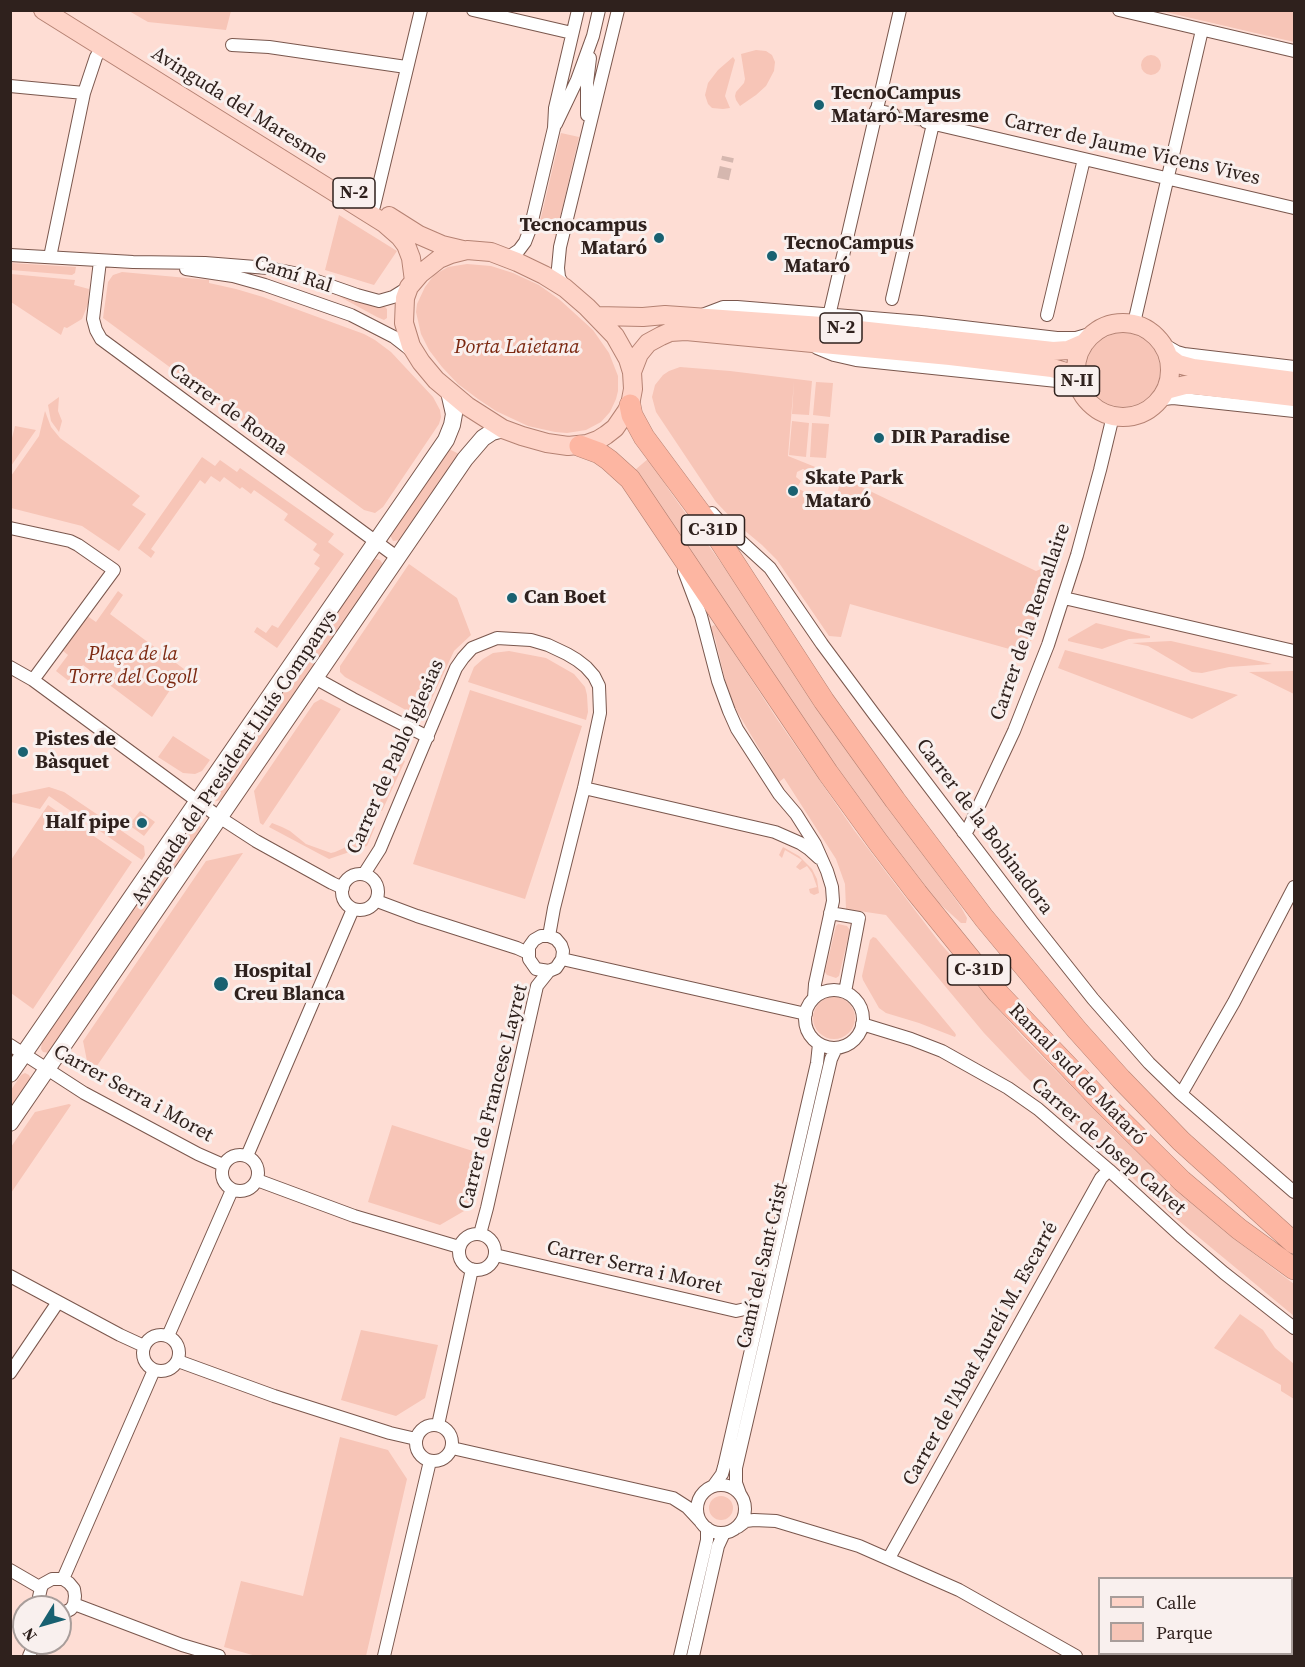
<!DOCTYPE html>
<meta charset="utf-8">
<style>
body{margin:0}
#map{position:relative;width:1305px;height:1667px;overflow:hidden;background:#feddd4;font-family:"Source Serif 4",serif}
canvas{display:block}
.frame{position:absolute;inset:0;border:12px solid #2f211d;pointer-events:none}
.legend{position:absolute;left:1098px;top:1577px;width:195px;height:78px;box-sizing:border-box;background:#f9f0ee;border:2px solid #a89d9a;margin:0;padding:8px 10px;list-style:none;font-size:18px;color:#2f211d}
.legend li{display:flex;align-items:center;gap:12px;height:30px}
.legend b{width:30px;border:2px solid #a89d9a}
.north{position:absolute;left:12px;top:1595px;width:60px;height:60px;box-sizing:border-box;background:#f9f0ee;border:2px solid #a89d9a;border-radius:50%;rotate:233deg;font-size:16px;font-weight:700;line-height:24px;text-align:center;color:#2f211d}
.north::after{content:'';display:block;margin:auto;width:21px;height:27px;background:#196171;clip-path:polygon(50% 0,100% 100%,50% 72%,0 100%)}
</style>
<div id="map">
<canvas width="1305" height="1667"></canvas>
<div class="frame"></div>
<ul class="legend">
<li><b style="height:8px;background:#fed3c7"></b>Calle</li>
<li><b style="height:16px;background:#f7c5b7"></b>Parque</li>
</ul>
<div class="north">N</div>
</div>
<script>
const g = document.querySelector('canvas').getContext('2d');
g.lineJoin = 'round';
function paint(path, color) { g.fillStyle = color; g.fill(path, 'evenodd'); }
const shape = rows => new Path2D(rows.map(r => 'M' + r).join(''));
function strokePath(path, color, width, dash) { g.strokeStyle = color; g.lineWidth = width; g.lineCap = dash ? 'butt' : 'round'; g.setLineDash(dash || []); g.stroke(path); }
function drawText(font, color, halo, rows, align = 'center') {
  g.font = font + ' "Source Serif 4",serif'; g.lineWidth = 6; g.setLineDash([]); g.textBaseline = 'middle'; g.strokeStyle = halo; g.fillStyle = color; for (const [text, x, y, turn = 0] of rows) {
    g.save(); g.translate(x, y); g.rotate((+turn || 0) * Math.PI / 180); g.textAlign = isNaN(turn) ? turn : align; if (halo) g.strokeText(text, 0, 0); g.fillText(text, 0, 0); g.restore();
  }
}
paint(shape([
 [129,11,231,10,231,11,226,30,148,22],
 [1161,11,1294,11,1294,42],
 [756,50,766,51,772,55,775,62,774,71,766,86,756,95,740,106,736,100,735,96,736,92,744,83,745,79,741,54],
 '1141 65a10 10 0 1 1 20 0a10 10 0 1 1-20 0Z',
 [733,57,735,60,725,96,730,108,723,109,712,108,708,104,705,95,708,83,718,70],
 [561,133,579,137,556,235,538,230],
 [339,215,397,251,374,285,325,270],
 [11,263,76,267,75,273,72,275,11,270],
 [467,264,491,266,513,273,539,285,560,300,593,330,609,353,618,376,618,391,616,399,610,412,601,422,586,430,567,433,555,432,528,426,496,411,478,399,458,384,442,367,429,350,421,334,416,312,417,304,425,287,434,275,448,267],
 [122,272,209,280,209,283,236,289,263,297,364,334,375,340,391,352,433,397,440,410,441,417,439,424,383,507,375,513,364,510,103,318,108,282,113,275],
 [11,274,75,280,74,285,89,289,88,304,82,319,67,328,64,327,61,335,11,302],
 [333,293,385,307,387,309,387,318,384,320,377,317],
 '1086 370a37 37 0 1 1 74 0a37 37 0 1 1-74 0Z',
 [680,367,730,371,812,381,809,415,792,414,794,381,788,456,845,479,1036,571,1056,563,1027,654,850,604,841,637,829,636,777,560,762,545,738,525,716,502,656,412,652,397,655,385,663,375,669,371],
 [803,469,809,472,815,470,820,476,828,476,831,482,837,483,839,487,837,493,835,495,829,494,822,499,819,499,814,504,807,502,805,499,805,492,799,489,798,486,801,481,796,477,797,472],
 [816,382,833,383,830,417,813,415],
 [59,397,58,411,62,421,59,432,51,421,48,405],
 [45,411,51,427,60,438,140,496,132,505,146,514,119,551,82,526,11,508,11,476,39,436],
 [792,421,809,423,806,457,789,455],
 [812,423,829,424,826,458,810,457],
 [15,426,36,430,11,466,11,442],
 [449,448,451,450,459,454,400,540,393,541,391,537,390,534],
 [202,457,215,466,220,460,237,472,240,468,334,534,328,542,344,554,277,648,254,632,257,627,266,633,272,625,278,628,320,568,314,564,320,555,313,550,317,544,284,520,288,514,254,490,251,494,242,487,240,489,224,477,220,482,211,476,205,484,200,480,151,549,155,552,151,558,138,548],
 [649,458,669,490,746,598,869,779,961,907,967,918,966,923,961,923,921,887,898,859,635,470],
 [376,559,380,560,382,563,382,567,377,574,301,683,223,800,216,801,213,796,213,792,373,560],
 [409,564,457,598,471,635,454,651,427,709,421,715,415,715,345,677,340,672,340,666],
 [118,591,123,595,110,614,184,669,152,717,83,665,70,682,56,671,68,655,58,647,83,613,96,622],
 [1096,623,1150,636,1150,638,1129,639,1102,649,1068,641,1068,639],
 [714,625,717,627,777,719,854,830,940,943,1021,1035,1115,1131,1187,1199,1233,1238,1294,1284,1294,1316,1173,1216,1024,1075,984,1033,886,915,846,909,845,884,836,859,784,778,779,782,735,708,725,680,715,638,712,633,711,627],
 [1171,641,1272,664,1229,667,1202,673,1192,672,1148,646,1132,643],
 [1065,650,1238,695,1192,719,1058,668],
 [509,651,546,658,574,674,585,687,587,695,588,712,586,720,468,682,474,667,483,659,493,653],
 [1294,671,1294,694,1249,672],
 [470,690,582,726,525,899,413,864],
 [321,699,341,709,263,825,260,823,254,791,314,703],
 [173,736,210,760,202,771,195,774,183,773,158,757],
 [401,759,405,761,382,811,381,811,379,806,381,798,392,779,394,768],
 [49,787,64,792,144,846,145,855,142,860,49,796,40,809,11,802,11,795],
 [48,805,132,862,33,1009,11,993,11,860],
 [140,811,155,822,144,836,129,825],
 [370,822,375,827,367,846,329,859,269,827,272,823,282,827,290,831,306,844,331,853,335,852,344,848,363,826],
 [196,824,201,827,202,831,49,1053,43,1052,41,1049,42,1041,191,826],
 [783,847,799,856,812,869,817,879,819,893,814,895,810,893,809,889,817,887,812,873,807,866,800,870,796,867,802,860,785,850,782,858,779,855],
 [242,853,243,853,90,1076,83,1041,206,861],
 [838,924,847,926,850,930,839,976,836,978,827,975,825,972,836,926],
 [873,937,876,938,955,1033,956,1035,955,1037,919,1023,886,1013,879,1008,863,980,862,976,870,940],
 '813 1018a21 21 0 1 1 42 0a21 21 0 1 1-42 0Z',
 [25,1073,29,1075,31,1079,11,1111,11,1090,21,1075],
 [69,1104,71,1105,11,1193,11,1147,35,1112],
 [392,1125,482,1154,471,1207,440,1225,368,1202],
 [1240,1314,1263,1330,1275,1348,1294,1364,1294,1399,1281,1391,1281,1385,1214,1348],
 [361,1330,438,1345,425,1398,396,1416,341,1400],
 [340,1437,388,1450,407,1479,366,1656,256,1656,224,1647,241,1581,303,1596],
 '709 1508a12 12 0 1 1 24 0a12 12 0 1 1-24 0Z'
]), '#f7c5b7');
strokePath(shape([
 [893,114,926,122],
 [723,179,728,157]
]), '#d5b7af', 12, [12, 6]);
const street = shape([
 [473,10,572,33],
 [1119,10,1294,51],
 [232,45,269,47,406,67],
 [10,86,84,93],
 [876,110,893,114],
 [587,115,587,83,590,58],
 [926,122,1294,208],
 [556,124,577,80,593,36,599,10],
 [374,206,421,10],
 [10,255,133,262,205,263,268,268,294,273,357,295,379,301,393,297,409,287],
 [50,257,84,93,96,57,99,52,106,50],
 [507,258,519,250,525,242,530,229,554,128,555,108,578,10],
 [100,261,93,319,96,330,101,339,398,558],
 [186,269,233,276,265,285,351,315,394,337,412,351],
 [565,288,559,277,558,268,560,247,618,10],
 [892,299,933,124],
 [702,315,723,307,737,307,921,322,1057,338,1076,338,1093,333],
 [1047,315,1084,159],
 [829,316,900,10],
 [1134,323,1202,30],
 [1163,344,1177,352,1184,354,1294,367],
 [817,348,834,355,856,360,1057,381,1073,387,1082,392],
 [1158,402,1164,399,1173,398,1294,411],
 [712,513,722,524,770,568,822,644,874,714,1032,922,1093,999,1149,1063,1180,1093,1294,1192],
 [10,528,70,541,78,545,114,570,33,680],
 [684,571,701,616,718,681,729,711,737,729,779,794,796,814,815,844,827,871,832,887,833,901,815,984,814,998],
 [1064,598,1294,651],
 [10,667,33,680,219,817,256,841,332,883,343,888],
 [315,678,353,699,428,737],
 [584,788,775,832,800,843,809,849,819,858],
 [963,832,968,829,1014,731,1048,645,1077,555,1100,470,1113,416],
 '342 892a18 18 0 1 1 36 0a18 18 0 1 1-36 0Z',
 [364,874,380,849,456,668,463,658,472,648,497,638,531,640,548,645,567,654,577,660,586,667,594,676,599,686,600,713,584,788,554,908,549,936],
 [377,901,417,916,517,948,528,953],
 [830,913,859,918,845,992],
 [562,959,806,1014],
 '805 1019a29 29 0 1 1 58 0a29 29 0 1 1-58 0Z',
 [862,1024,911,1039,942,1051,1008,1088,1038,1109,1075,1141,1109,1170,1182,1237,1224,1273,1294,1328],
 [10,1045,84,1093,198,1154,223,1165],
 [1180,1093,1184,1089,1234,1002,1294,887],
 '222 1173a18 18 0 1 1 36 0a18 18 0 1 1-36 0Z',
 [247,1156,353,909],
 [257,1180,354,1216,459,1247],
 '459 1252a18 18 0 1 1 36 0a18 18 0 1 1-36 0Z',
 [480,1234,487,1208,537,986,549,971,556,968,562,959,563,951,561,945,556,939,549,936,541,936,534,940,529,947,529,959,536,969,549,971],
 [495,1255,736,1311,750,1308,762,1299],
 [10,1276,120,1335,144,1346],
 '143 1353a18 18 0 1 1 36 0a18 18 0 1 1-36 0Z',
 [168,1336,232,1190],
 [178,1361,274,1396,390,1433,416,1439],
 [10,1373,58,1302],
 '416 1443a18 18 0 1 1 36 0a18 18 0 1 1-36 0Z',
 [438,1425,472,1269],
 [452,1448,673,1498,687,1507,700,1521],
 '697 1509a24 24 0 1 1 48 0a24 24 0 1 1-48 0Z',
 [714,1485,722,1474,724,1467,817,1063,819,1044],
 [740,1494,736,1483,736,1468,831,1059,836,1048],
 [738,1527,746,1521,754,1520,776,1521,859,1546,959,1590,1076,1656],
 [889,1558,1101,1178,1109,1170],
 [10,1570,41,1588],
 [63,1579,154,1370],
 [74,1604,182,1645,219,1656],
 [1292,1604,1294,1599],
 [42,1607,39,1597,41,1588,43,1584,52,1579,63,1579,69,1583,74,1589,75,1596,74,1604,71,1609,60,1615],
 [29,1656,35,1643],
 [384,1656,430,1461],
 [680,1656,707,1540,707,1528],
 [693,1656,718,1546,724,1533],
 [1261,1656,1263,1654]
]);
const secondary = shape([
 [10,1074,446,440,452,425,454,414,449,392],
 [10,1123,465,459,483,438,492,432,503,429]
]);
const primary = shape([
 [43,10,384,223,400,237,406,245,411,258,414,281],
 [389,216,419,235,442,245,463,250],
 [467,250,491,252,517,262,544,275,565,288,587,307,615,336,628,359,632,372,633,389,630,405,626,412,615,428,606,435,598,440,587,444,568,446,547,443,522,436,503,429,467,406,436,380,421,362,411,346,404,323,405,298,409,287,420,274,439,259,451,254,467,250],
 [597,316,643,317,665,315,822,326,1053,351,1068,350,1084,343],
 '1076 370a47 47 0 1 1 94 0a47 47 0 1 1-94 0Z',
 [1170,358,1178,364,1193,368,1294,381],
 [632,372,639,354,648,343,661,336,670,332,686,331,950,356,1052,368,1066,372,1078,383],
 [1166,390,1185,385,1193,385,1294,397],
 [1292,1645,1294,1639]
]);
const highway = shape([
 [630,405,632,415,644,437,713,530,824,701,895,800,984,918,1077,1030,1121,1079,1181,1141,1294,1243],
 [580,446,599,453,609,460,630,479,828,773,878,842,917,893,998,993,1101,1101,1182,1181,1239,1229,1294,1269]
]);
strokePath(street, '#7a574d', 14);
strokePath(secondary, '#7a574d', 18);
strokePath(primary, '#b58273', 20);
strokePath(highway, '#b58273', 22);
strokePath(street, '#fff', 12);
strokePath(secondary, '#fff', 16);
strokePath(primary, '#fed3c7', 18);
strokePath(highway, '#fdb6a2', 21);
for (const [x, y, r, color] of [
 [819,105,6,"#196171"],
 [659,238,6,"#196171"],
 [772,256,6,"#196171"],
 [879,438,6,"#196171"],
 [793,491,6,"#196171"],
 [512,598,6,"#196171"],
 [23,752,6,"#196171"],
 [142,823,6,"#196171"],
 [221,984,8,"#196171"]
]) { const dot = new Path2D(); dot.arc(x, y, r, 0, 2 * Math.PI); g.fillStyle = color; g.fill(dot); strokePath(dot, '#f9f0ee', 2); }
for (const [x, y, w] of [
 [354,193,42],
 [841,328,42],
 [1077,381,45],
 [713,530,63],
 [979,970,63]
]) { const box = new Path2D(); box.roundRect(x - w / 2, y - 15, w, 30, 4.5); g.fillStyle = '#f9f0ee'; g.fill(box); strokePath(box, '#2f211d', 1.5); }
drawText('bold 18px', '#2f211d', null, [
 ["N-2",354,193],
 ["N-2",841,328],
 ["N-II",1077,381],
 ["C-31D",713,530],
 ["C-31D",979,970]
]);
drawText('bold 20px', '#2f211d', '#f9f0ee', [
 ["TecnoCampus",831,94],
 ["Mataró-Maresme",831,117],
 ["Tecnocampus",647,226,"right"],
 ["Mataró",647,249,"right"],
 ["TecnoCampus",784,244],
 ["Mataró",784,267],
 ["DIR Paradise",891,438],
 ["Skate Park",805,479],
 ["Mataró",805,502],
 ["Can Boet",524,598],
 ["Pistes de",35,740],
 ["Bàsquet",35,763],
 ["Half pipe",130,823,"right"],
 ["Hospital",234,972],
 ["Creu Blanca",234,995]
], 'left');
drawText('20px', '#2f211d', '#f9f0ee', [
 ["Avinguda del Maresme",239,106,32],
 ["Carrer de Jaume Vicens Vives",1132,150,13],
 ["Camí Ral",293,275,18],
 ["Carrer de Roma",228,410,36],
 ["Carrer de la Remallaire",1031,622,-71],
 ["Carrer de Pablo Iglesias",396,757,-66],
 ["Avinguda del President Lluís Companys",235,758,-56],
 ["Carrer de la Bobinadora",984,827,53],
 ["Ramal sud de Mataró",1077,1075,46],
 ["Carrer Serra i Moret",133,1094,29],
 ["Carrer de Francesc Layret",494,1097,-76],
 ["Carrer de Josep Calvet",1108,1147,41],
 ["Camí del Sant Crist",763,1266,-77],
 ["Carrer Serra i Moret",634,1268,13],
 ["Carrer de l'Abat Aurelí M. Escarré",981,1354,-61]
]);
drawText('italic 20px', '#7c2911', '#f9f0ee', [
 ["Porta Laietana",517,348],
 ["Plaça de la",133,655],
 ["Torre del Cogoll",133,678]
]);
</script>
